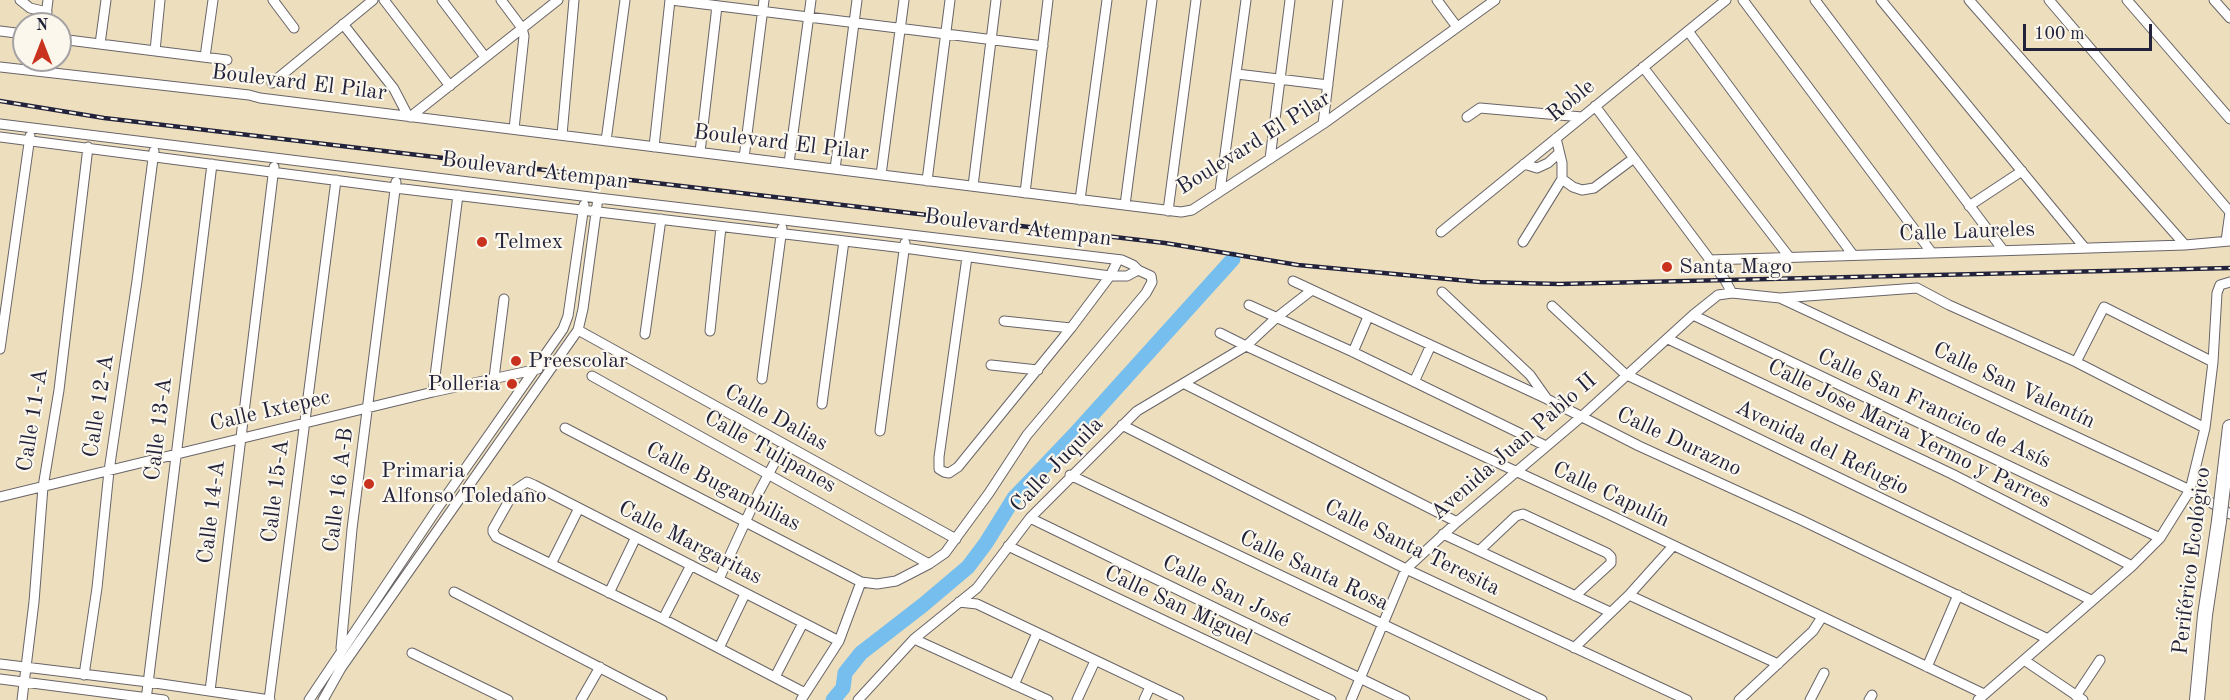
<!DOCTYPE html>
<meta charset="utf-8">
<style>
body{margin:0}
#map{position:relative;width:2230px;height:700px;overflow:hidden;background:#eddfbd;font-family:"Old Standard TT",serif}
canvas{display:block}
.north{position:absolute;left:12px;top:12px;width:60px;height:60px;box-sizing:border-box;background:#fbf7ec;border:2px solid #a4a2a5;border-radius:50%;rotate:0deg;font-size:16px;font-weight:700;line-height:24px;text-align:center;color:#22223b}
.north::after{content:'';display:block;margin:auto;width:21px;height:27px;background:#c8321e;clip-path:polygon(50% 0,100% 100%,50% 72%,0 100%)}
.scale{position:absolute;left:2023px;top:24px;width:129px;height:27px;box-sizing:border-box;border:3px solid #22223b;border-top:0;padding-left:8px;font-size:18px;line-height:21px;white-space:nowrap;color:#22223b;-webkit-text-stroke:4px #fbf7ec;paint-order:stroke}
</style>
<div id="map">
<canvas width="2230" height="700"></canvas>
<div class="north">N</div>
<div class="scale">100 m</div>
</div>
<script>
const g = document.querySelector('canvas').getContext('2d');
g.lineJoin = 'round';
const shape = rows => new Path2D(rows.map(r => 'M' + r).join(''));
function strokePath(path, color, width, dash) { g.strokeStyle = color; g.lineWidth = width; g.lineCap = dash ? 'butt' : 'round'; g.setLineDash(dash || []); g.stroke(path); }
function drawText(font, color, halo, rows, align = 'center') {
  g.font = font + ' "Old Standard TT",serif'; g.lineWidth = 4.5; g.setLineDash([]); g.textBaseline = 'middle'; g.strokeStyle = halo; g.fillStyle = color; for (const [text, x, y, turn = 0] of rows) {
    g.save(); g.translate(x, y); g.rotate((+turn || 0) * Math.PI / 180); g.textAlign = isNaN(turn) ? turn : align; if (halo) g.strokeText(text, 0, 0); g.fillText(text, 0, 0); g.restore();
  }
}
strokePath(shape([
 [833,700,843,688,845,673,861,653,923,605,968,567,986,543,1014,498,1074,435,1233,259]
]), '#75beed', 15);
const minor = shape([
 [20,0,30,8,47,12],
 [273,0,294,28],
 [384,0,450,86],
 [442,0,485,57],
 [501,0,522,28,524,36,514,129],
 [671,0,1043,46],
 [1437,0,1457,27],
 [1743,0,1932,253],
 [1815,0,2003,250],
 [1881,0,2084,247],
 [1969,0,2185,245],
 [2049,0,2230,212],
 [2127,0,2230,119],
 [2214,0,2230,18],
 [45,24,48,0],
 [343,24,394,89,408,116],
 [0,31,24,34],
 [1688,31,1853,255],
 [60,39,227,60],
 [100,44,106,0],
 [155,51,160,0],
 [205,57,213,0],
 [0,67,249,95,260,98,1181,212,1192,210,1323,124,1495,0],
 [1643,67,1790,258],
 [1237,74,1328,85],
 [272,83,373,0],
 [1595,106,1725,280,1732,293],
 [410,117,558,0],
 [1467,117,1480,108,1582,117],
 [0,124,598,198,1122,260,1133,265,1138,270,1151,276,1152,282,1146,293,1027,435,989,493,945,553,929,564,896,581,877,584,861,582,565,428],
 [1323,124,1338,0],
 [562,135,574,0],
 [0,137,395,188,904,248,1110,276,1127,276,1138,270],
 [606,141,625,0],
 [654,147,670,0],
 [700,152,717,6],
 [744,158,764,0],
 [1270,159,1290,0],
 [789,163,811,0],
 [1524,164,1537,168,1548,163,1559,153],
 [835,169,857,0],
 [881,175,904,0],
 [1562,179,1573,187,1582,190,1594,188,1634,158],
 [927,181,950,0],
 [973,186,996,0],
 [1220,191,1246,0],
 [1025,193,1048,0],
 [1080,200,1107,0],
 [1125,205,1152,0],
 [1969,206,2022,171],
 [1168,211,1196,0],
 [1441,232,1726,0],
 [2226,241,2230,212],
 [1523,242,1562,179,1562,163,1556,138],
 [967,257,939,457,939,469,944,472,949,473,958,467,1071,328,1110,276,1118,260],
 [1709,260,2185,245,2230,241],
 [1293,281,1547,399,1639,446,1801,520,2048,639],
 [1442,292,1530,375,1547,399],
 [1780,298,2190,490,2230,514],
 [1249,305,1353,352,1546,446],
 [1552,306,1625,374,2091,600],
 [1693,315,2160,538],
 [1004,321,1071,328],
 [578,330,956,539],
 [710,331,721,227],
 [1220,333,1246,346,1608,514,1984,694],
 [645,334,661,219],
 [1668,339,1952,474,2132,566],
 [0,349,30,136],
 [1353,352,1368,317],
 [2076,362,2104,307,2213,362],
 [991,365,1038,370],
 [592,376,929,564],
 [494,378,504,299],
 [762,379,782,228],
 [1414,382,1431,345],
 [1185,384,1457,522],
 [433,392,458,195],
 [822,404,844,241],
 [1122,425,1406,569,1687,700],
 [880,431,905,243],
 [1070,475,1542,700],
 [0,497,433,392,538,369],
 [1030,518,1405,700],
 [1443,534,1610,612],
 [1008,546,1331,700],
 [1480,550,1516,516,1523,514,1607,553,1611,557,1611,563,1575,596],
 [551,564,579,508],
 [719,579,759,492,784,445],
 [454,592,662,700],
 [609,593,636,537],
 [1629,595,1778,664],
 [959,602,977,604,1179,700],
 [663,619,691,565],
 [914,639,1048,700],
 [341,648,352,529,396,182],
 [719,648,745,594],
 [1574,648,1629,595,1673,546],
 [412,653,508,700],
 [2024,660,2083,700],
 [0,664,148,682,270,700],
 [1927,667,1958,595],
 [84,675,97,588,109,471,137,281,154,151],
 [775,677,803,623],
 [0,679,164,700],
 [1014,685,1037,633],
 [210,691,274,167],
 [805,693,663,619,496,537,493,532,493,529,515,490,527,482,534,485,839,641],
 [2076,696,2100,660],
 [22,700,34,602,43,487,59,390,88,147],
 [146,700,212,164],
 [269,700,336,180],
 [309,700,437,509,563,329,568,316,584,205],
 [323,700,341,668,578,330,583,309,598,198],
 [581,700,600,667],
 [801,700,839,641,861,582],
 [858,700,914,639,977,588,1030,518,1137,411,1246,346,1276,318,1312,290],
 [1077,700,1095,661],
 [1144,700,1150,687],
 [1351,700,1406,569,1457,522,1581,417,1693,315,1718,295,1732,293,1780,298,1917,288,1949,305,2076,362,2205,428],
 [1739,700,1813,631,1822,617],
 [1810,700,1824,673],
 [1869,700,1872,695],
 [1978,700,2132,566,2160,538,2190,490,2205,428,2213,362,2217,293,2220,285,2230,282]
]);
const highway = shape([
 [2224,478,2230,427],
 [2197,700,2205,615,2219,521]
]);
strokePath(minor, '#696468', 11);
strokePath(highway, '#696468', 16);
strokePath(minor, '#fff', 9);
strokePath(highway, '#fff', 14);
const rail = shape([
 [0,101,104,118,1165,243,1298,265,1480,282,1559,284,2230,268]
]);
strokePath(rail, '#22223b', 4.5);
strokePath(rail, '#fbf7ec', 2, [7]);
const highwayBridge = shape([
 [2219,521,2224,478]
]);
strokePath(highwayBridge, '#696468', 16, []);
strokePath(highwayBridge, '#fff', 14);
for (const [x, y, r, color] of [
 [482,242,6,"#c8321e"],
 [1667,267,6,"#c8321e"],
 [516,361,6,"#c8321e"],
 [512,384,6,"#c8321e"],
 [369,484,6,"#c8321e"]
]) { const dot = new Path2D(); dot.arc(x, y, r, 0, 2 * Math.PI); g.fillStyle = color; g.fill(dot); strokePath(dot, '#fbf7ec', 2); }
drawText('22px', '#22223b', '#fbf7ec', [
 ["Boulevard El Pilar",299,83,7],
 ["Roble",1571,101,-39],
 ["Boulevard El Pilar",781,143,7],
 ["Boulevard El Pilar",1254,143,-32],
 ["Boulevard Atempan",535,171,7],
 ["Boulevard Atempan",1018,228,7],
 ["Calle Laureles",1967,232,-2],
 ["Calle San Valentín",2014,386,25],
 ["Calle 12-A",99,406,-81],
 ["Calle San Francico de Asís",1934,409,25],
 ["Calle Ixtepec",270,411,-13],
 ["Calle Dalias",776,418,29],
 ["Calle 11-A",33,420,-81],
 ["Calle 13-A",159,429,-83],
 ["Calle Jose Maria Yermo y Parres",1909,434,26],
 ["Calle Durazno",1679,442,25],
 ["Avenida Juan Pablo II",1514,447,-41],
 ["Avenida del Refugio",1822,448,26],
 ["Calle Tulipanes",770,452,29],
 ["Calle Juquila",1057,465,-46],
 ["Calle Bugambilias",723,487,27],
 ["Calle 16 A-B",339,490,-83],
 ["Calle 15-A",276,491,-83],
 ["Calle Capulín",1611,495,25],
 ["Calle 14-A",212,512,-83],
 ["Calle Margaritas",690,543,27],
 ["Calle Santa Teresita",1412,548,26],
 ["Periférico Ecológico",2192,561,-83],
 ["Calle Santa Rosa",1314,571,25],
 ["Calle San José",1226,592,26],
 ["Calle San Miguel",1178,606,25]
]);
drawText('22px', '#22223b', '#fbf7ec', [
 ["Telmex",494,242],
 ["Santa Mago",1679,267],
 ["Preescolar",528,361],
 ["Polleria",500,384,"right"],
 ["Primaria",381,471],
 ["Alfonso Toledano",381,496]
], 'left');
</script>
